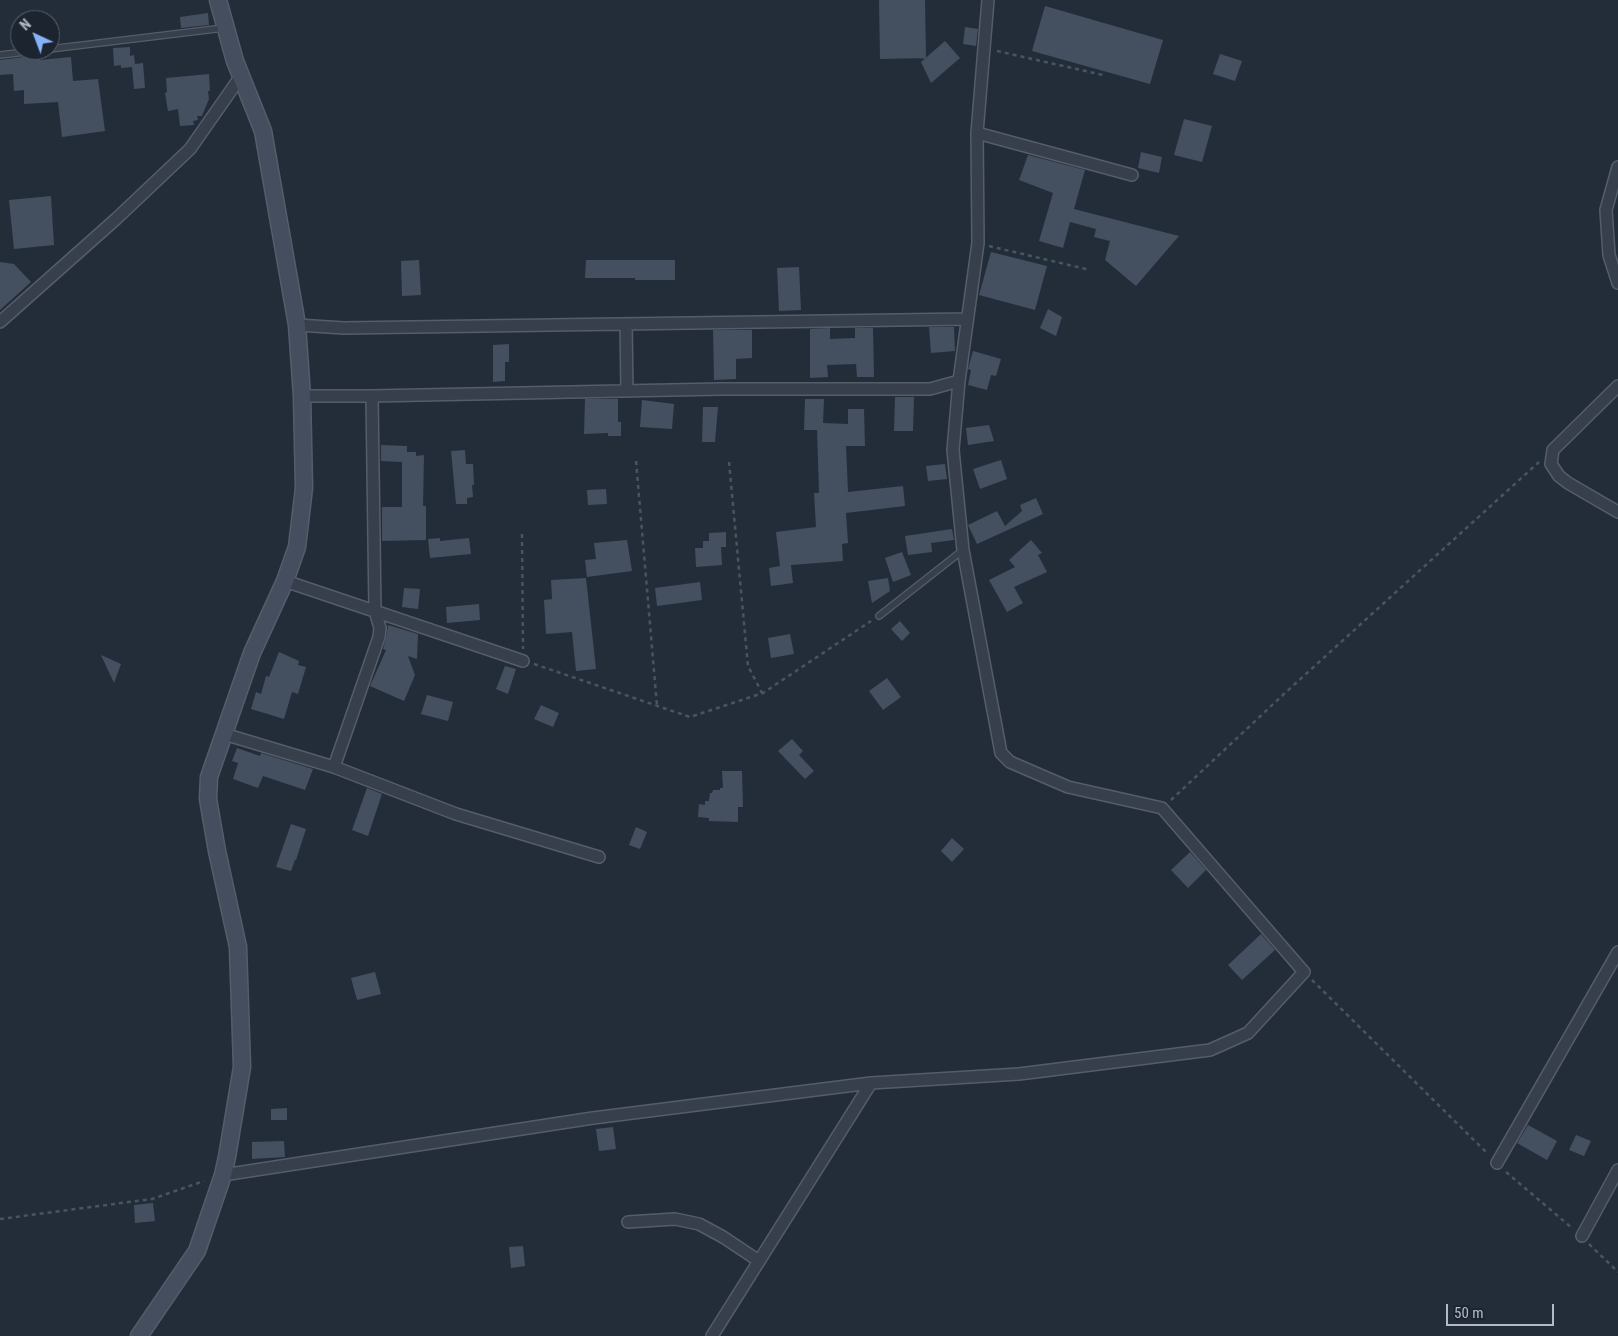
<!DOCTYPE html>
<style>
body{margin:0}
#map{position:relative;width:1618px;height:1336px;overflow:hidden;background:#232d3a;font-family:"Roboto Condensed",sans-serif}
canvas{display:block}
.north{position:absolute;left:10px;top:10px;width:50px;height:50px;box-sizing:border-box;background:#1c2430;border:1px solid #58606c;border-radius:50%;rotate:317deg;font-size:14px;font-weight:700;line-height:20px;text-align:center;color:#b2bac7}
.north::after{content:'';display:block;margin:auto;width:18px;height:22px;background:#88b2f6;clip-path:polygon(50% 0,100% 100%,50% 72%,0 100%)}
.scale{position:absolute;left:1446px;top:1304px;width:108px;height:22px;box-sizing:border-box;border:2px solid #b2bac7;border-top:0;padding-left:6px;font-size:15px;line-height:18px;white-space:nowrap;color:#b2bac7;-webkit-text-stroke:4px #1c2430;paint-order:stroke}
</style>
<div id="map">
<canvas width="1618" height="1336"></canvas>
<div class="north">N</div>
<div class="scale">50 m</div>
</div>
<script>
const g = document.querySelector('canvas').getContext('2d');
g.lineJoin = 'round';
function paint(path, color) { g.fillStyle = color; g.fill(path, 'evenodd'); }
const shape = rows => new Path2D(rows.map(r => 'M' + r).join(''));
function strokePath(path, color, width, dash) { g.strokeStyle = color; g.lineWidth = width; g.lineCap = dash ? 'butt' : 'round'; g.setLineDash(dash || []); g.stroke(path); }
paint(shape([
 [879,0,925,0,926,58,880,59],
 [1045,6,1163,40,1150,84,1032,51],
 [208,13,209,25,181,28,180,17],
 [965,27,978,29,976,46,963,44],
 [945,41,960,58,931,83,921,62],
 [130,47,130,56,134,55,135,64,143,63,145,88,134,89,132,67,121,68,121,65,114,66,113,48],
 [1220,54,1242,61,1235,81,1213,74],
 [39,55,40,60,71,57,73,81,98,79,105,131,62,137,58,102,24,104,24,90,14,91,13,74,0,75,0,60],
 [209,74,210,91,208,91,209,99,202,116,197,116,198,120,193,121,194,125,180,126,178,109,168,111,165,93,167,92,166,78],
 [1184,119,1212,126,1202,162,1174,155],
 [1141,152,1162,157,1159,173,1138,168],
 [1028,155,1085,170,1074,209,1179,236,1136,286,1105,260,1110,241,1094,237,1096,229,1070,222,1063,248,1039,241,1053,193,1019,180],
 [51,196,54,245,14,249,9,200],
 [991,252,1047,266,1035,310,979,295],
 [419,260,421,295,402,296,401,261],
 [586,260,675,260,675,280,635,280,635,278,585,278],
 [0,262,14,264,31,282,0,310],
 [799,267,801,310,779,311,777,268],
 [1048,309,1062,317,1056,336,1040,328],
 [929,327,954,327,955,351,931,353],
 [830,328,830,339,855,338,855,328,873,328,874,377,857,377,856,364,827,365,828,377,810,378,810,329],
 [713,330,752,330,752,358,736,359,736,379,714,380],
 [509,344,509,362,505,362,505,381,493,382,493,345],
 [973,351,1001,359,996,376,991,375,987,390,968,385,971,370,968,369],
 [895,397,914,397,913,431,894,431],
 [585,399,618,399,618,422,621,422,621,436,608,436,608,433,584,434],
 [805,399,824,399,823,423,848,424,848,409,864,409,865,446,846,446,848,492,903,486,905,506,846,513,848,543,842,544,843,561,791,565,793,583,771,586,769,568,780,566,776,532,816,527,814,493,819,493,817,430,804,430],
 [642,400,674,404,672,429,640,427],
 [703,407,718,407,715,442,702,442],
 [989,425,994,441,968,445,966,428],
 [381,445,407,446,407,452,416,452,416,456,424,455,423,506,426,506,426,540,382,541,382,507,402,507,402,462,381,461],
 [465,450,466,464,473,464,474,485,472,485,473,497,467,498,467,504,456,504,451,451],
 [1001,460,1007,479,980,489,973,469],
 [945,464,947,479,928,481,926,466],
 [606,489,607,504,588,505,587,490],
 [1036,498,1043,514,977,544,968,525,997,511,1005,526,1022,511,1020,505],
 [952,529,954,540,931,543,932,552,908,555,905,536],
 [726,532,726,547,721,547,722,565,696,567,695,548,703,548,703,541,709,541,709,533],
 [440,538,440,541,469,538,471,554,430,558,428,539],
 [627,540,632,571,587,577,585,560,596,559,594,543],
 [1031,540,1042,553,1038,555,1047,572,1014,587,1023,603,1007,612,989,580,1015,567,1009,560],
 [902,552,911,575,893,582,885,558],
 [586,578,596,669,576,671,572,632,546,634,544,600,552,599,551,580],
 [888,578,890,591,872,603,868,581],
 [700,582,702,600,657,606,655,588],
 [404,588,420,589,418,609,402,607],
 [479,604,480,620,447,623,446,607],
 [900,621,910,633,902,641,891,629],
 [388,625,418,634,417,659,408,656,415,675,404,701,370,686,386,650,383,649,386,638],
 [790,634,794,654,771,658,768,638],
 [279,652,299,661,298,665,306,667,298,694,292,692,284,719,251,709,256,692,261,694,266,676,269,677],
 [101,655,121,664,114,683],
 [505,666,516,669,508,694,496,689],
 [887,678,901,697,883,710,869,691],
 [427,695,453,702,448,721,421,714],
 [541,705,559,713,553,727,534,719],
 [792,739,803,751,799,755,814,771,805,779,778,751],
 [237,748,260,756,261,753,313,769,305,790,263,776,258,788,233,779,238,763,232,761],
 [722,771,742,771,743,807,738,807,738,822,709,821,709,818,698,817,699,804,705,805,705,801,709,801,710,793,712,793,713,790,720,790,720,788,723,788],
 [367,788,382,794,368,836,352,830],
 [291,824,306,829,296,860,295,860,291,871,276,867],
 [636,827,647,832,640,849,629,845],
 [952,838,964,849,952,862,941,851],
 [1190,852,1206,870,1188,888,1171,870],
 [1261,934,1275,950,1242,980,1228,965],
 [375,972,381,994,357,1000,351,978],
 [287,1108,287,1120,271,1120,271,1109],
 [1528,1125,1557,1141,1547,1160,1517,1143],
 [613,1127,616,1149,599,1151,596,1129],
 [1576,1135,1591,1141,1584,1156,1569,1150],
 [284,1141,285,1157,252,1159,252,1142],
 [153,1203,155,1221,135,1223,134,1205],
 [523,1246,525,1266,511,1268,509,1247]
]), '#44505f');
const lane = shape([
 [50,49,224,28],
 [0,55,42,50],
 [879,616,963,550]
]);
const street = shape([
 [977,133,1132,175],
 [1618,167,1606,210,1609,255,1618,283],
 [0,322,116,219,190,149,241,76],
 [626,324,627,391],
 [297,325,344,328,967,319],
 [1618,386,1553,450,1551,464,1559,476,1568,483,1618,512],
 [302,396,372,396,721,389,930,389,959,381],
 [285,581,523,661],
 [224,734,334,767,456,814,599,857],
 [334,767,379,637,380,628,375,611,372,396],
 [1497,1163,1618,952],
 [223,1175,593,1118,871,1083,1019,1074,1210,1050,1248,1033,1304,972,1162,808,1068,787,1010,762,1001,753,963,550,953,450,959,381,978,243,977,133,988,0],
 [628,1222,675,1219,699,1224,723,1237,759,1261],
 [1582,1236,1618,1170],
 [712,1336,871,1083]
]);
const secondary = shape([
 [139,1336,197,1251,223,1175,227,1157,242,1067,238,947,217,851,208,799,209,777,252,653,285,581,297,547,304,488,302,396,297,325,263,131,235,61,218,0]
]);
strokePath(lane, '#555d69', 8);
strokePath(street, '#555d69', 14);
strokePath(secondary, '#555d69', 19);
strokePath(shape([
 [997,51,1103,75],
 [989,246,1090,270],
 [636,461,657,706],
 [729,462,748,666,762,693],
 [522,534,523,649],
 [534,664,690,717,763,693,871,621],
 [1171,800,1285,693,1539,462],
 [1312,980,1488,1154],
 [1506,1172,1572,1228],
 [0,1219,152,1199,204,1181],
 [1589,1244,1618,1272]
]), '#44585b', 2.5, [4, 4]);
strokePath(lane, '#363f4b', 5.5);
strokePath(street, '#363f4b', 11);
strokePath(secondary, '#444e5e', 16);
</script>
